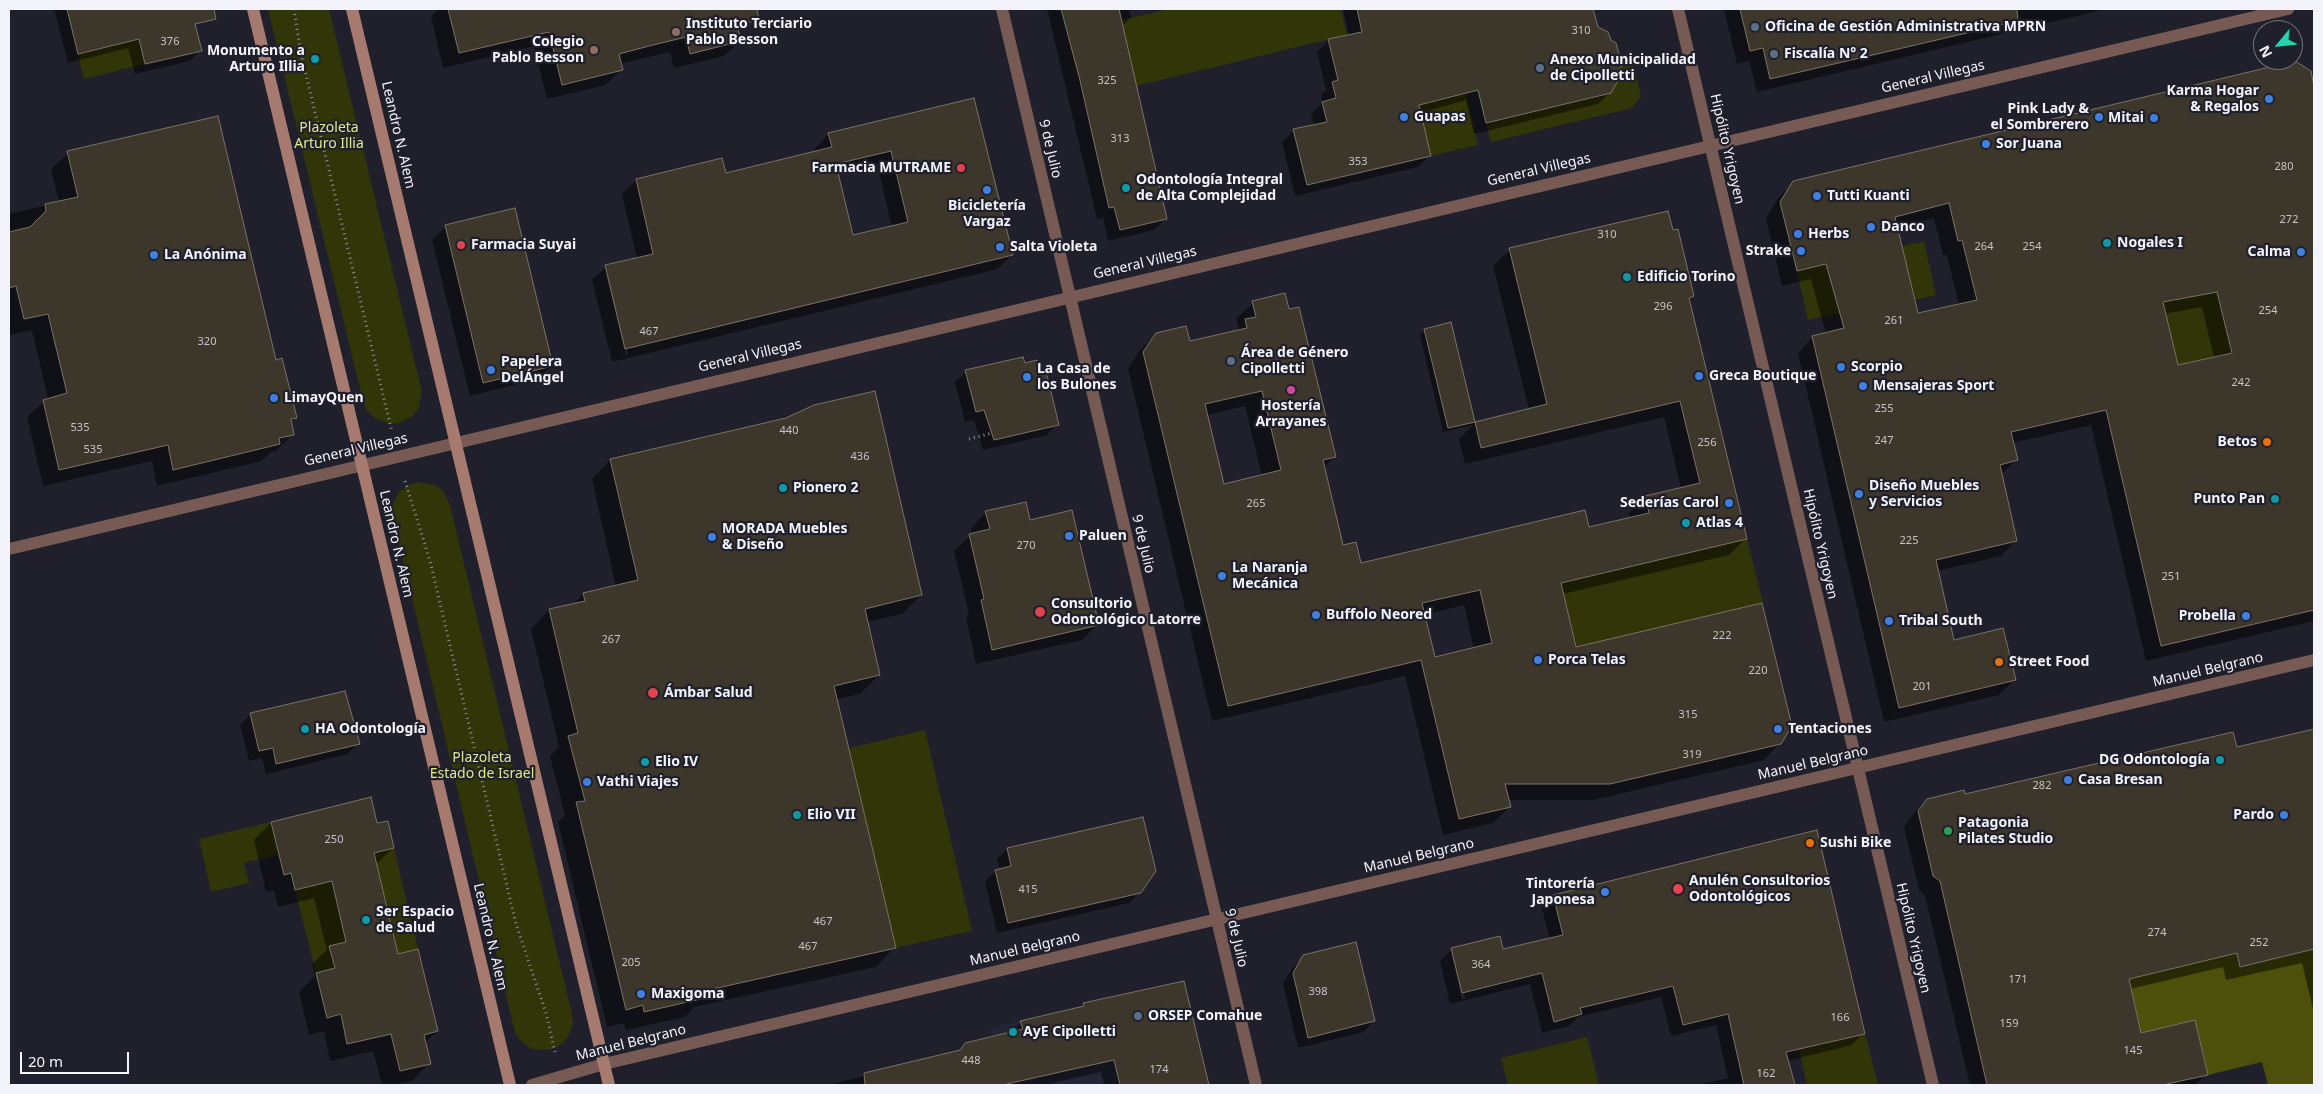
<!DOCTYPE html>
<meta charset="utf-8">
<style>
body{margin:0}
#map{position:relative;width:2323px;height:1094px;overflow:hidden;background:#1f202b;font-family:"Noto Sans",sans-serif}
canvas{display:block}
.frame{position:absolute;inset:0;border:10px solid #f2f3fb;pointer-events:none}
.north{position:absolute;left:2253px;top:20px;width:50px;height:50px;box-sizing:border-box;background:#1f202b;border:1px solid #73747e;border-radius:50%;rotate:242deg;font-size:14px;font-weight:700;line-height:20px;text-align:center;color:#f2f3fb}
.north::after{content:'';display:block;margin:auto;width:18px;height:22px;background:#23d5af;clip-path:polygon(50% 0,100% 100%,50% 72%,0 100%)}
.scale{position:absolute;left:20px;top:1052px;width:109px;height:22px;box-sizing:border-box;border:2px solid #f2f3fb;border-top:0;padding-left:6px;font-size:15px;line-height:18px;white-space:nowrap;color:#f2f3fb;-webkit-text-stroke:4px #1f202b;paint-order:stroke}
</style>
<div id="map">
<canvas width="2323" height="1094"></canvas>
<div class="frame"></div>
<div class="north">N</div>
<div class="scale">20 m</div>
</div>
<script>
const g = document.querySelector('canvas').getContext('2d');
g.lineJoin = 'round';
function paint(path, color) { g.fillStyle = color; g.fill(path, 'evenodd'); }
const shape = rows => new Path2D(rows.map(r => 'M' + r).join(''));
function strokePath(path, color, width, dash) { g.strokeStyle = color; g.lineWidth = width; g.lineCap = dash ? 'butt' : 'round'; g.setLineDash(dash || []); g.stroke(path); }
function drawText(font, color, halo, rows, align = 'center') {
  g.font = font + ' "Noto Sans",sans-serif'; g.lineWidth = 4.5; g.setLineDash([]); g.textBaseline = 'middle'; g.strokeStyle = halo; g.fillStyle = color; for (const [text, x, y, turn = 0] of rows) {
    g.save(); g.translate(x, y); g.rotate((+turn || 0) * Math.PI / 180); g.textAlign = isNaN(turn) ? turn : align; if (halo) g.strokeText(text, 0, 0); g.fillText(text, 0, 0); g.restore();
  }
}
paint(shape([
 [1084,1006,1096,1058,1113,1055,1120,1085,1005,1085,991,1028]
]), '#242637');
paint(shape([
 [268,9,329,9,422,392,418,410,411,417,399,423,390,424,376,419,366,410,363,401],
 [1169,9,1341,9,1347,35,1136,86,1131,64,1077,76,1067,33],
 [134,19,145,64,84,79,78,54],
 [1454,43,1478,145,1431,156,1407,54],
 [1633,63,1641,96,1632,108,1491,142,1486,123,1604,95,1603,87,1616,84,1619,79,1618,70,1622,66],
 [1924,241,1936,295,1915,300,1868,306,1808,320,1797,271],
 [2149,244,2214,292,2218,292,2227,333,2292,338,2178,365],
 [419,482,437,486,444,492,450,505,572,1014,573,1023,568,1037,562,1044,550,1050,531,1049,520,1040,515,1033,393,518,392,505,399,492,410,484],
 [1747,539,1763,603,1577,647,1561,583],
 [925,730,972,931,895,948,849,748],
 [271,822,279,855,244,863,249,883,211,892,199,839],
 [394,848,418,949,393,955,388,932,393,931,386,899,336,899,346,942,329,946,335,968,316,973,295,890,327,882,341,861],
 [1865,1033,1878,1085,1807,1085,1799,1050],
 [1587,1037,1599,1085,1508,1085,1501,1058]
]), '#323507');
paint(shape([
 [2314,949,2314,1085,2268,1085,2262,1062,2208,1075,2195,1020,2141,1033,2129,979,2237,953,2241,967]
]), '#4c500b');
paint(shape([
 [54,9,159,9,163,27,200,51,190,61,135,74,128,48,68,63],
 [439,9,732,9,740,41,724,56,674,68,670,52,620,64,622,69,606,85,547,99,534,46,443,68,431,17],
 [1047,9,1129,9,1131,17,1121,27,1166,218,1154,230,1108,241,1103,218,1097,219],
 [1343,9,1592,9,1597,27,1616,70,1610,92,1598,104,1474,134,1466,100,1420,113,1430,155,1418,167,1295,196,1282,142,1294,130,1314,126,1311,114,1323,102,1321,94,1326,90,1317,52,1329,40,1349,36],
 [1724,9,2107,9,1757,92,1749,61,1737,64],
 [2309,71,2314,92,2314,621,2146,661,2091,425,2012,443,2016,460,2001,475,2016,541,2001,556,1937,571,1953,641,2014,680,1999,695,1884,722,1798,353,1813,337,1826,334,1811,279,1782,286,1766,218,1778,198,1794,182],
 [1934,218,1943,255,1947,255,1959,305,1917,315,1896,227],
 [2202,307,2214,358,2177,367,2164,314],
 [973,99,1012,255,998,269,612,362,592,280,606,267,637,259,622,194,636,180,721,160,725,174,816,152,815,148,829,134],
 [877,164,892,227,852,236,837,173],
 [606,274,608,274,628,355,626,355],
 [68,153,275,361,296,418,290,423,293,434,276,451,270,452,262,461,157,486,152,461,43,486,27,417,44,401,48,399,32,330,9,335,9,214,59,202,51,169],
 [446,226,552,365,538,379,470,396,432,240],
 [1510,250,1693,296,1688,301,1745,539,1729,555,1563,594,1576,649,1780,743,1764,760,1593,800,1508,800,1509,807,1493,823,1443,835,1405,676,1212,721,1128,369,1140,350,1157,334,1189,342,1235,332,1239,328,1236,319,1253,303,1334,457,1323,468,1342,547,1360,565,1588,528,1630,519,1629,513,1645,497,1681,488,1664,417,1465,464,1459,439,1473,425,1443,432,1420,335,1425,330,1450,324,1474,423,1529,410,1493,266],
 [1245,406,1262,476,1223,485,1207,415],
 [1464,605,1474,649,1434,658,1423,615],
 [1024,365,1039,374,1057,424,1047,435,983,450,974,420,965,422,955,382,966,372],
 [786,419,921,595,902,614,866,622,879,675,860,694,836,699,894,948,876,967,694,1007,685,1017,626,1030,624,1023,607,1027,558,822,565,815,550,756,559,747,531,629,549,610,573,605,583,594,616,587,592,479,610,460],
 [986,512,1029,521,1098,624,1082,640,976,664,966,617,969,614,954,551,972,534,971,528],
 [251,714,358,743,348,754,266,774,262,758,249,761,240,725],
 [2314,730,2314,1013,2302,963,2226,980,2223,967,2130,989,2140,1034,2206,1074,2195,1085,1970,1085,1925,896,1919,890,1904,827,1912,815,1927,800,1964,796,2236,748],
 [271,823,376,824,393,848,375,865,397,955,437,1031,425,1043,429,1063,412,1081,394,1085,382,1085,373,1051,330,1061,324,1031,309,1035,299,992,315,976,312,964,327,950,314,898,278,907,274,890,266,892,254,840],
 [1008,849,1140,892,1129,903,997,933,985,881,996,871,1000,870,997,859],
 [1554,896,1863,1033,1852,1045,1787,1061,1793,1085,1698,1085,1728,1078,1716,1025,1671,1036,1661,997,1578,1017,1569,1026,1542,1033,1530,984,1450,1004,1440,961,1452,949,1503,951,1550,939,1542,908],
 [1452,956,1454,956,1465,999,1462,999],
 [1304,956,1374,1021,1363,1032,1298,1048,1283,984,1293,967],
 [1183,982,1208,1085,1104,1085,1101,1072,1044,1085,828,1085,958,1052,966,1044,1010,1033,1021,1022,1080,1008,1084,1004]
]), '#0007');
const building = shape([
 [67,9,214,9,216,19,195,24,202,51,145,64,139,39,78,54,67,9],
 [448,9,757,9,759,20,737,25,741,41,690,54,686,37,649,46,619,54,623,70,562,85,549,32,459,53,448,9],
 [1061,9,1119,9,1167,219,1120,230,1114,207,1109,208,1079,76,1061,9],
 [1357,9,1593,9,1598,27,1608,32,1611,40,1616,43,1622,66,1618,70,1619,79,1611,93,1486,123,1478,90,1419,105,1431,156,1307,185,1293,129,1327,122,1322,102,1336,98,1332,82,1338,80,1328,39,1362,32,1357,9],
 [1740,9,2017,9,2018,21,1770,79,1763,48,1750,51,1740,9],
 [2295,61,2311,71,2314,87,2314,610,2161,646,2106,410,2011,432,2018,460,2000,465,2017,541,1936,560,1954,640,2003,628,2016,680,1899,708,1812,336,1844,328,1826,264,1797,271,1780,202,1793,181,2295,61],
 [1949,203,1958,241,1962,240,1977,300,1918,313,1895,217,1949,203],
 [2217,292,2232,353,2178,365,2163,302,2217,292],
 [974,98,1013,255,625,349,605,265,653,254,636,179,722,158,726,173,832,147,828,133,974,98],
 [891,151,908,222,853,235,836,164,891,151],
 [218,116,276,360,282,358,297,418,291,419,294,435,279,438,280,444,173,470,168,445,59,470,43,400,67,393,48,314,24,319,16,286,9,288,9,232,30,227,46,211,45,204,78,197,67,151,218,116],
 [515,208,553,366,483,383,445,225,515,208],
 [1668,211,1673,230,1678,229,1694,296,1689,298,1747,539,1561,583,1576,647,1762,603,1792,726,1781,744,1610,784,1505,784,1511,807,1459,819,1421,660,1228,706,1143,352,1156,333,1186,326,1190,341,1247,328,1245,319,1256,317,1252,301,1285,293,1289,309,1299,307,1336,457,1323,460,1343,545,1356,542,1361,563,1585,510,1589,527,1649,513,1645,496,1700,483,1680,401,1481,448,1475,422,1547,404,1509,248,1668,211],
 [1262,391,1281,470,1224,484,1205,404,1262,391],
 [1480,590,1492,643,1435,657,1422,603,1480,590],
 [1451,322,1475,422,1448,428,1424,329,1451,322],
 [1023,357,1025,363,1037,360,1040,373,1046,371,1059,425,994,440,984,410,976,412,965,370,1023,357],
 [875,391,922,595,865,609,880,675,834,686,896,948,704,991,705,998,644,1012,643,1005,626,1010,576,802,585,801,568,736,578,733,549,609,585,601,583,593,638,580,610,459,786,418,814,405,875,391],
 [1026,502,1030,520,1072,510,1099,625,992,650,981,600,984,599,969,534,990,529,985,511,1026,502],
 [345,691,360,744,276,764,273,748,259,751,250,713,345,691],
 [2314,729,2314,949,2240,967,2237,953,2129,979,2141,1033,2195,1020,2208,1075,2162,1085,1987,1085,1940,881,1933,876,1918,811,1927,799,1964,790,1965,794,2233,732,2237,747,2314,729],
 [371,797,377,823,388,821,394,848,374,853,398,954,418,949,438,1031,424,1035,431,1064,400,1071,391,1034,347,1044,341,1014,327,1018,316,973,335,968,329,946,346,942,332,881,295,890,291,873,284,875,271,822,371,797],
 [1143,817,1156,871,1141,893,1008,923,995,870,1011,866,1007,848,1143,817],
 [1817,830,1865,1034,1786,1052,1795,1085,1744,1085,1728,1014,1683,1025,1673,986,1580,1008,1582,1014,1554,1022,1542,973,1462,993,1451,948,1500,936,1503,949,1563,935,1553,895,1817,830],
 [1356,942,1375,1021,1308,1038,1293,973,1303,955,1356,942],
 [1184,981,1209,1085,1120,1085,1114,1060,1002,1085,865,1085,864,1073,960,1050,965,1043,1023,1029,1020,1021,1084,1006,1083,1003,1184,981]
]);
paint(building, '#3d362b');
strokePath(building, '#7a7266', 1);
strokePath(shape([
 [294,9,301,54,392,432],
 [969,439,992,433],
 [405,481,430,561,516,924,546,1013,555,1052]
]), '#8f9099', 3, [1, 4]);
strokePath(shape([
 [1002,9,1256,1085],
 [532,1085,604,1064,2314,660]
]), '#765a53', 12);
strokePath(shape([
 [1678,9,1933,1085],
 [9,549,2288,9]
]), '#765a53', 12);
strokePath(shape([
 [253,9,510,1085],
 [352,9,609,1085]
]), '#a67a6e', 12);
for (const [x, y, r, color] of [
 [1755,27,5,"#5c6f8a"],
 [676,32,5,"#8d6e63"],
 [594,50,5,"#8d6e63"],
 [1774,54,5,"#5c6f8a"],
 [315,59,5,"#0f9aa8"],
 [1540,68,5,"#5c6f8a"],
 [2269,99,5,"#3f7fe0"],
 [1404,117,5,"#3f7fe0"],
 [2099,117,5,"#3f7fe0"],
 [2154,118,5,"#3f7fe0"],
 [1986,144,5,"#3f7fe0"],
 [961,168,5,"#e0444e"],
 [1126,188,5,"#0f9aa8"],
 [987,190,5,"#3f7fe0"],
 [1817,196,5,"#3f7fe0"],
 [1871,227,5,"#3f7fe0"],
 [1798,234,5,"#3f7fe0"],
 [2107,243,5,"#0f9aa8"],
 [461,245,5,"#e0444e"],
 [1000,247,5,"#3f7fe0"],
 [1801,251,5,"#3f7fe0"],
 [2301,252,5,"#3f7fe0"],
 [154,255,5,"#3f7fe0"],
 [1627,277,5,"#0f9aa8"],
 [1231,361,5,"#5c6f8a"],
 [1841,367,5,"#3f7fe0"],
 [491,370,5,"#3f7fe0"],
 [1699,376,5,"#3f7fe0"],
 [1027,377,5,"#3f7fe0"],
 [1863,386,5,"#3f7fe0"],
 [1291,390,5,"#d1479c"],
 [274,398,5,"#3f7fe0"],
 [2267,442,5,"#e8710a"],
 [783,488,5,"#0f9aa8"],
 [1859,494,5,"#3f7fe0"],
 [2275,499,5,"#0f9aa8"],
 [1729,503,5,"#3f7fe0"],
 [1686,523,5,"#0f9aa8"],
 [1069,536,5,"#3f7fe0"],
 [712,537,5,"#3f7fe0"],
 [1222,576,5,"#3f7fe0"],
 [1040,612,6,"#e0444e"],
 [1316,615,5,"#3f7fe0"],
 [2246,616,5,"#3f7fe0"],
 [1889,621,5,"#3f7fe0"],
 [1538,660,5,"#3f7fe0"],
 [1999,662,5,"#e8710a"],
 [653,693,6,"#e0444e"],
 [305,729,5,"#0f9aa8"],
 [1778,729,5,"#3f7fe0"],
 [2220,760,5,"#0f9aa8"],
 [645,762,5,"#0f9aa8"],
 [2068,780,5,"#3f7fe0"],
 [587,782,5,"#3f7fe0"],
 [797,815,5,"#0f9aa8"],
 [2284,815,5,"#3f7fe0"],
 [1948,831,5,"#2e9e5b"],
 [1810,843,5,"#e8710a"],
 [1678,889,6,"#e0444e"],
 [1605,892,5,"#3f7fe0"],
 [366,920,5,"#0f9aa8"],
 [641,994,5,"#3f7fe0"],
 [1138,1016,5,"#5c6f8a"],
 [1013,1032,5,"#0f9aa8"]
]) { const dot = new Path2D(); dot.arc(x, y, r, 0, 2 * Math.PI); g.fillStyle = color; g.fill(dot); strokePath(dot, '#1f202b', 2); }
drawText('11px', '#c5c4c7', null, [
 ["310",1581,31],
 ["376",170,42],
 ["325",1107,81],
 ["313",1120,139],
 ["353",1358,162],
 ["280",2284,167],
 ["272",2289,220],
 ["310",1607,235],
 ["264",1984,247],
 ["254",2032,247],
 ["296",1663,307],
 ["254",2268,311],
 ["261",1894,321],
 ["467",649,332],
 ["320",207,342],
 ["242",2241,383],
 ["255",1884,409],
 ["535",80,428],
 ["440",789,431],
 ["247",1884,441],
 ["256",1707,443],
 ["535",93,450],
 ["436",860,457],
 ["265",1256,504],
 ["225",1909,541],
 ["270",1026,546],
 ["251",2171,577],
 ["222",1722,636],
 ["267",611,640],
 ["220",1758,671],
 ["201",1922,687],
 ["315",1688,715],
 ["319",1692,755],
 ["282",2042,786],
 ["250",334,840],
 ["415",1028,890],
 ["467",823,922],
 ["274",2157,933],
 ["252",2259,943],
 ["467",808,947],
 ["205",631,963],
 ["364",1481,965],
 ["171",2018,980],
 ["398",1318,992],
 ["166",1840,1018],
 ["159",2009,1024],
 ["145",2133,1051],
 ["448",971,1061],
 ["174",1159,1070],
 ["162",1766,1074]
]);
drawText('bold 14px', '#f2f3fb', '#1f202b', [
 ["Instituto Terciario",686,24],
 ["Pablo Besson",686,40],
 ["Oficina de Gestión Administrativa MPRN",1765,27],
 ["Colegio",584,42,"right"],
 ["Pablo Besson",584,58,"right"],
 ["Monumento a",305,51,"right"],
 ["Arturo Illia",305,67,"right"],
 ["Fiscalía N° 2",1784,54],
 ["Anexo Municipalidad",1550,60],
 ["de Cipolletti",1550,76],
 ["Karma Hogar",2259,91,"right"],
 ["& Regalos",2259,107,"right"],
 ["Pink Lady &",2089,109,"right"],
 ["el Sombrerero",2089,125,"right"],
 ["Guapas",1414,117],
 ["Mitai",2144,118,"right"],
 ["Sor Juana",1996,144],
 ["Farmacia MUTRAME",951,168,"right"],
 ["Odontología Integral",1136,180],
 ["de Alta Complejidad",1136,196],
 ["Tutti Kuanti",1827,196],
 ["Bicicletería",987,206,"center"],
 ["Vargaz",987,222,"center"],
 ["Danco",1881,227],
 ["Herbs",1808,234],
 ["Nogales I",2117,243],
 ["Farmacia Suyai",471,245],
 ["Salta Violeta",1010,247],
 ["Strake",1791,251,"right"],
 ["Calma",2291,252,"right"],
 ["La Anónima",164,255],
 ["Edificio Torino",1637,277],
 ["Área de Género",1241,353],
 ["Cipolletti",1241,369],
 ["Papelera",501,362],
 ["DelÁngel",501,378],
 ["Scorpio",1851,367],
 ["La Casa de",1037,369],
 ["los Bulones",1037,385],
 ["Greca Boutique",1709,376],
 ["Mensajeras Sport",1873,386],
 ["LimayQuen",284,398],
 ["Hostería",1291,406,"center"],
 ["Arrayanes",1291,422,"center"],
 ["Betos",2257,442,"right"],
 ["Diseño Muebles",1869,486],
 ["y Servicios",1869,502],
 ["Pionero 2",793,488],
 ["Punto Pan",2265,499,"right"],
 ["Sederías Carol",1719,503,"right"],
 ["Atlas 4",1696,523],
 ["MORADA Muebles",722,529],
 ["& Diseño",722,545],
 ["Paluen",1079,536],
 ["La Naranja",1232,568],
 ["Mecánica",1232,584],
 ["Consultorio",1051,604],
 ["Odontológico Latorre",1051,620],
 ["Buffolo Neored",1326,615],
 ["Probella",2236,616,"right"],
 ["Tribal South",1899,621],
 ["Porca Telas",1548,660],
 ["Street Food",2009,662],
 ["Ámbar Salud",664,693],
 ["HA Odontología",315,729],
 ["Tentaciones",1788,729],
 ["DG Odontología",2210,760,"right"],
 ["Elio IV",655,762],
 ["Casa Bresan",2078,780],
 ["Vathi Viajes",597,782],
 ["Elio VII",807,815],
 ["Pardo",2274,815,"right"],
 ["Patagonia",1958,823],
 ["Pilates Studio",1958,839],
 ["Sushi Bike",1820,843],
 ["Anulén Consultorios",1689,881],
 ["Odontológicos",1689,897],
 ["Tintorería",1595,884,"right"],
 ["Japonesa",1595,900,"right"],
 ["Ser Espacio",376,912],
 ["de Salud",376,928],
 ["Maxigoma",651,994],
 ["ORSEP Comahue",1148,1016],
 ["AyE Cipolletti",1023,1032]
], 'left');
drawText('14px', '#f2f3fb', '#1f202b', [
 ["General Villegas",1933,77,-13],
 ["Leandro N. Alem",398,135,77],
 ["9 de Julio",1050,149,77],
 ["Hipólito Yrigoyen",1727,149,77],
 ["General Villegas",1539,170,-13],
 ["General Villegas",1145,263,-13],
 ["General Villegas",750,356,-13],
 ["General Villegas",356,450,-13],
 ["Leandro N. Alem",396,544,77],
 ["9 de Julio",1143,544,77],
 ["Hipólito Yrigoyen",1820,544,77],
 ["Manuel Belgrano",2208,670,-13],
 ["Manuel Belgrano",1813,763,-13],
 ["Manuel Belgrano",1419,856,-13],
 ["Leandro N. Alem",490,937,77],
 ["9 de Julio",1236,938,77],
 ["Hipólito Yrigoyen",1913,938,77],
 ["Manuel Belgrano",1025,949,-13],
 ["Manuel Belgrano",631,1043,-14]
]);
drawText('14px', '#e0e88c', '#1f202b', [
 ["Plazoleta",329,128],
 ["Arturo Illia",329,144],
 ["Plazoleta",482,758],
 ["Estado de Israel",482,774]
]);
</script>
